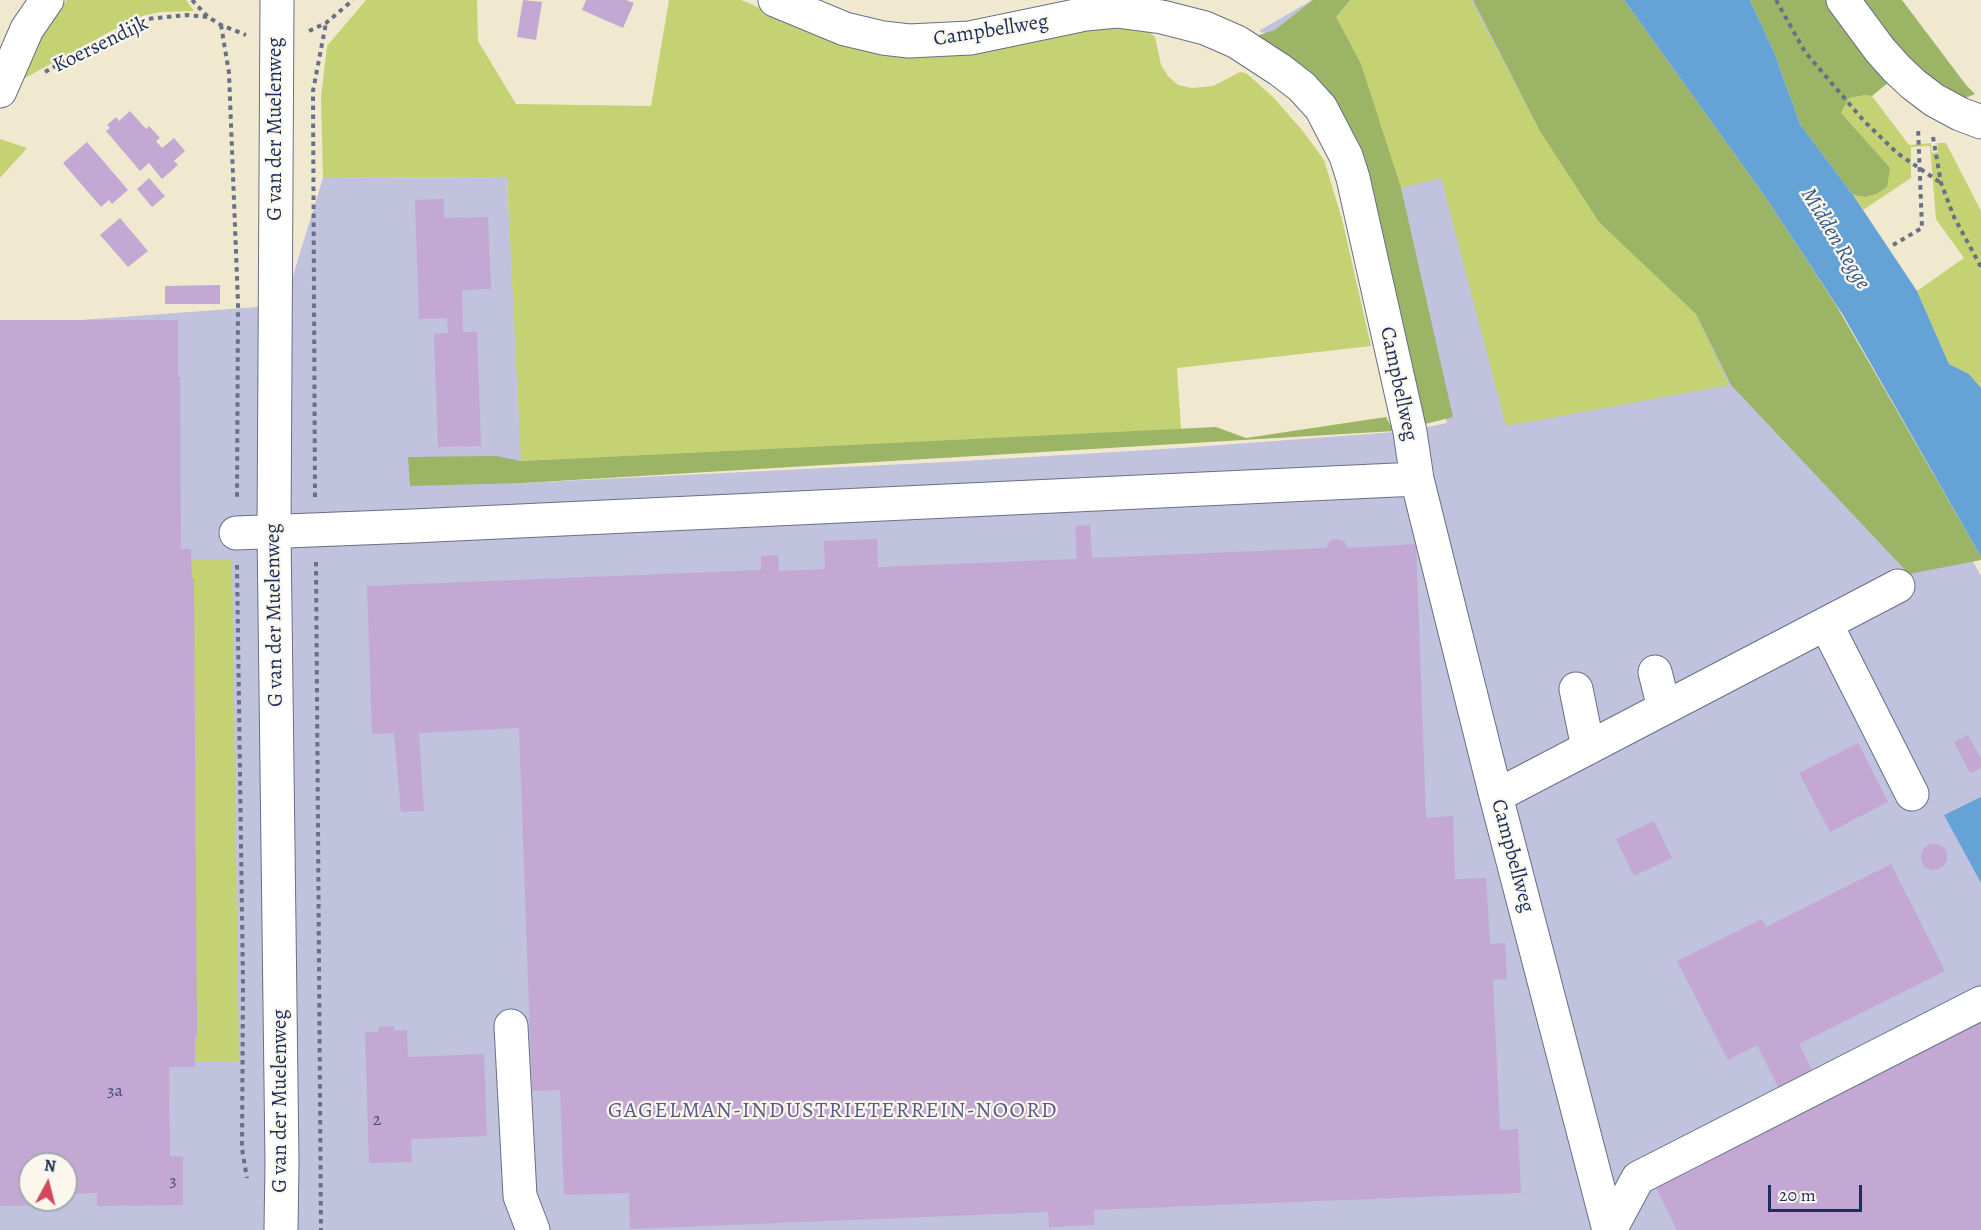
<!DOCTYPE html>
<style>
body{margin:0}
#map{position:relative;width:1981px;height:1230px;overflow:hidden;background:#f1e9cf;font-family:Alegreya,serif}
canvas{display:block}
.north{position:absolute;left:18px;top:1152px;width:60px;height:60px;box-sizing:border-box;background:#fbf7ec;border:2px solid #a1a7b3;border-radius:50%;rotate:7deg;font-size:16px;font-weight:700;line-height:24px;text-align:center;color:#1b2f5e}
.north::after{content:'';display:block;margin:auto;width:21px;height:27px;background:#d1495b;clip-path:polygon(50% 0,100% 100%,50% 72%,0 100%)}
.scale{position:absolute;left:1768px;top:1185px;width:94px;height:27px;box-sizing:border-box;border:3px solid #1b2f5e;border-top:0;padding-left:8px;font-size:18px;line-height:21px;white-space:nowrap;color:#1b2f5e;-webkit-text-stroke:4px #fbf7ec;paint-order:stroke}
</style>
<div id="map">
<canvas width="1981" height="1230"></canvas>
<div class="north">N</div>
<div class="scale">20 m</div>
</div>
<script>
const g = document.querySelector('canvas').getContext('2d');
g.lineJoin = 'round';
function paint(path, color) { g.fillStyle = color; g.fill(path, 'evenodd'); }
const shape = rows => new Path2D(rows.map(r => 'M' + r).join(''));
function strokePath(path, color, width, dash) { g.strokeStyle = color; g.lineWidth = width; g.lineCap = dash ? 'butt' : 'round'; g.setLineDash(dash || []); g.stroke(path); }
function drawText(font, color, halo, rows, align = 'center') {
  g.font = font + ' Alegreya,serif'; g.lineWidth = 4.5; g.setLineDash([]); g.textBaseline = 'middle'; g.strokeStyle = halo; g.fillStyle = color; for (const [text, x, y, turn = 0] of rows) {
    g.save(); g.translate(x, y); g.rotate((+turn || 0) * Math.PI / 180); g.textAlign = isNaN(turn) ? turn : align; if (halo) g.strokeText(text, 0, 0); g.fillText(text, 0, 0); g.restore();
  }
}
paint(shape([
 [1312,0,1603,0,1969,554,1981,576,1981,1230,0,1230,0,326,284,305,323,178,507,177,523,483,965,461,1180,448,1409,431,1447,423,1351,65,1259,31],
 [30,1164,66,1164,66,1200,30,1200]
]), '#c1c2dd');
paint(shape([
 [67,0,186,0,194,11,160,12,142,16,113,30,12,85,53,16],
 [366,0,477,0,478,41,516,104,651,106,669,0,741,0,817,32,1104,24,1146,29,1155,37,1161,65,1168,76,1178,85,1192,88,1213,86,1240,72,1246,73,1273,97,1302,130,1324,160,1342,219,1371,346,1177,368,1181,429,521,461,507,177,323,178,321,97,327,46],
 [1350,0,1471,0,1540,131,1599,222,1696,314,1729,385,1506,426,1441,178,1401,188,1379,126,1336,17],
 [1865,95,1872,96,1909,145,1931,143,1932,153,1938,152,1937,143,1946,143,1981,211,1981,388,1969,374,1949,364,1917,291,1964,258,1936,219,1930,146,1911,147,1911,178,1863,210,1853,195,1865,197,1877,194,1887,187,1841,113,1849,98],
 [0,139,27,148,0,178],
 [189,560,232,560,239,1061,190,1062]
]), '#c4d274');
paint(shape([
 [1313,0,1350,0,1336,17,1361,64,1401,188,1453,417,1421,425,1361,154,1347,121,1321,84,1295,60,1256,36,1275,30],
 [1473,0,1624,0,1764,195,1836,305,1981,557,1981,560,1909,574,1731,385,1696,314,1599,222,1540,131],
 [1750,0,1826,0,1889,82,1872,96,1865,95,1849,98,1841,113,1890,168,1887,187,1877,194,1865,197,1853,195,1800,124,1774,52],
 [1861,0,1902,0,1966,85,1975,94,1963,99,1948,92,1912,64],
 [1386,417,1394,431,523,483,410,486,408,457,496,456,521,461,1216,427,1246,438]
]), '#9bb466');
paint(shape([
 [1624,0,1750,0,1774,52,1800,124,1853,195,1917,291,1949,364,1969,374,1981,388,1981,557,1843,315,1764,195],
 [1981,797,1981,883,1944,815]
]), '#65a3d7');
paint(shape([
 [523,0,542,2,536,40,517,37],
 [586,0,626,0,634,3,623,28,582,10],
 [130,111,146,129,149,126,160,138,156,141,162,148,174,138,185,151,174,161,178,165,162,179,149,163,140,171,106,131,110,128,107,125,116,117,119,121],
 [87,142,128,190,112,204,109,200,101,207,63,163],
 [149,178,165,196,152,207,137,189],
 [444,199,444,218,488,217,491,289,462,290,463,332,477,332,481,446,438,447,434,334,448,333,447,318,419,319,415,200],
 [120,218,148,251,128,267,100,235],
 [220,285,220,304,165,304,165,286],
 [0,320,178,320,178,377,180,377,181,549,191,549,192,578,194,578,197,1037,195,1037,195,1067,169,1067,170,1156,183,1157,183,1205,97,1206,97,1193,66,1194,66,1164,30,1164,30,1200,65,1200,65,1205,0,1206],
 [1090,525,1092,558,1326,548,1329,542,1335,539,1344,541,1348,548,1416,544,1426,818,1453,816,1455,879,1486,878,1490,944,1505,943,1507,979,1493,980,1500,1130,1518,1129,1521,1193,1094,1210,1095,1225,1049,1227,1048,1212,630,1229,629,1193,564,1195,560,1090,532,1091,519,728,419,733,424,811,401,812,394,733,372,734,367,586,761,570,761,556,778,555,779,571,825,569,824,541,877,539,878,567,1077,559,1075,526],
 [1968,735,1981,759,1981,768,1970,773,1954,742],
 [1858,743,1888,802,1830,832,1799,773],
 [1654,821,1672,858,1634,876,1616,839],
 '1921 857a13 13 0 1 1 26 0a13 13 0 1 1-26 0Z',
 [1891,864,1945,971,1799,1044,1813,1072,1779,1089,1757,1045,1728,1060,1677,961,1762,919,1766,927],
 [1981,1021,1981,1230,1677,1230,1656,1188,1702,1166,1700,1163],
 [394,1026,394,1031,407,1030,408,1057,484,1054,487,1136,411,1139,412,1162,369,1163,365,1032,378,1032,379,1027]
]), '#c2a8d2');
const minor = shape([
 [277,0,274,532,282,1162,281,1230],
 [775,0,845,29,883,38,909,41,970,38,1085,14,1117,11,1162,17,1205,28,1237,42,1280,70,1302,87,1321,108,1346,156,1353,178,1410,432,1417,479,1496,796,1609,1230],
 [1843,0,1880,50,1897,69,1913,84,1934,100,1960,114,1981,122],
 [0,91,27,29,47,0],
 [236,533,413,526,1417,479],
 [1826,624,1912,794],
 [1655,672,1664,708],
 [1576,689,1588,748],
 [1496,796,1898,586],
 [511,1026,520,1196,533,1230],
 [1610,1230,1638,1178,1981,1003]
]);
strokePath(minor, '#667086', 35);
strokePath(shape([
 [192,0,208,17,221,25,246,35],
 [1776,0,1805,52,1864,121,1897,153,1941,183],
 [221,25,229,73,238,303,237,500],
 [309,31,326,23,353,0],
 [45,72,76,54,147,19,187,15,208,17],
 [1933,137,1941,183,1954,217,1981,267],
 [1893,245,1922,228,1918,127],
 [315,497,313,91,326,23],
 [316,562,321,1230],
 [237,565,243,984,242,1149,247,1178]
]), '#667086', 4, [4.5, 4.5]);
strokePath(minor, '#fff', 33);
drawText('18px', '#454d7b', null, [
 ["3a",115,1092],
 ["2",377,1121],
 ["3",173,1182]
]);
drawText('21px', '#1b2f5e', '#fbf7ec', [
 ["Campbellweg",991,31,-9],
 ["Koersendijk",101,45,-26],
 ["G van der Muelenweg",276,129,-90],
 ["Campbellweg",1398,384,78],
 ["G van der Muelenweg",275,615,-91],
 ["Campbellweg",1512,856,75],
 ["G van der Muelenweg",281,1101,-90]
]);
drawText('italic 22px', '#355888', '#fbf7ec', [
 ["Midden Regge",1835,239,59]
]);
g.letterSpacing = '1.5px';
drawText('22px', '#555987', '#fbf7ec', [
 ["GAGELMAN-INDUSTRIETERREIN-NOORD",833,1112]
]);
g.letterSpacing = '0px';
</script>
